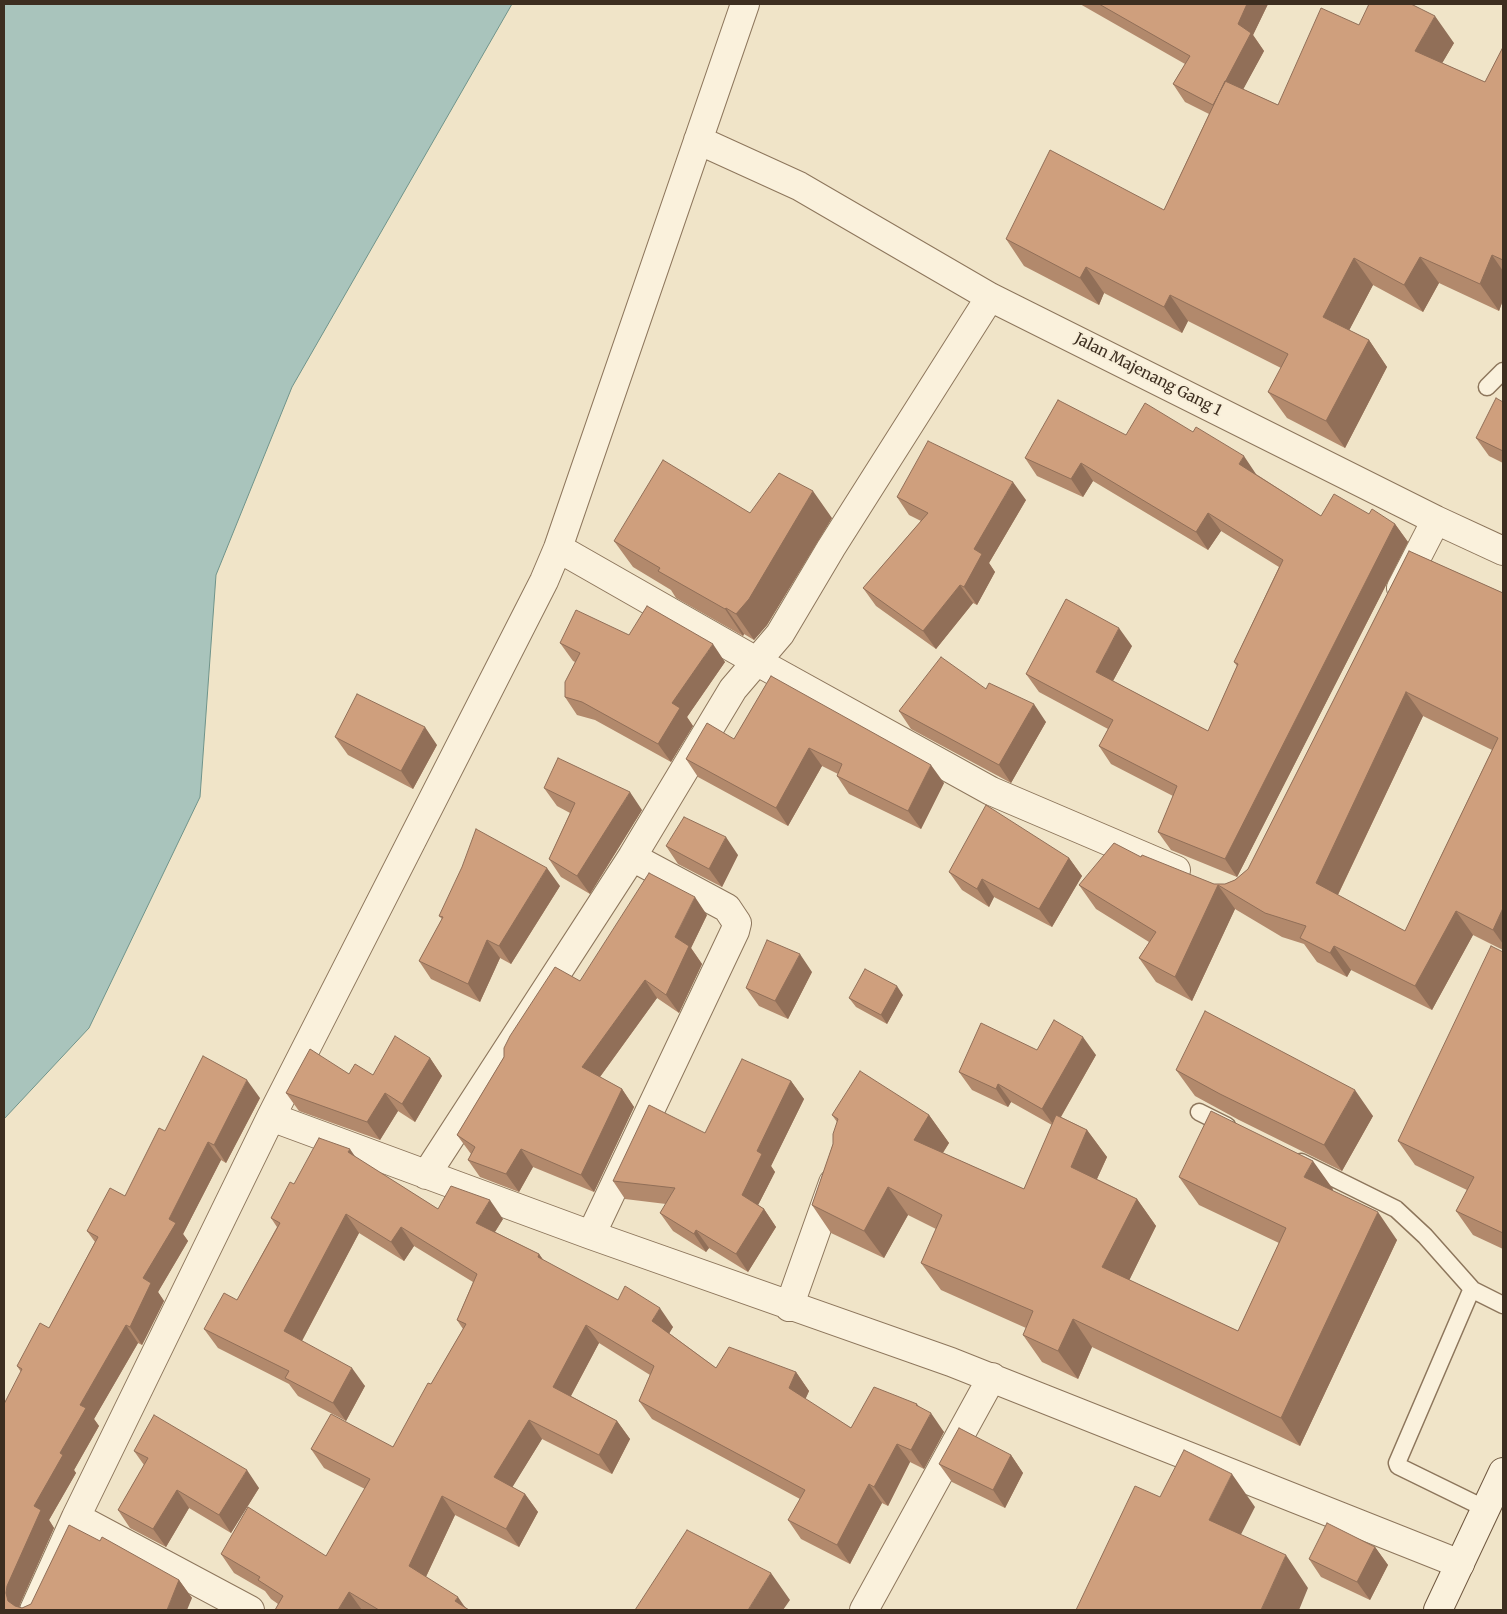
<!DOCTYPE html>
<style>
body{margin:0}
#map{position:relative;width:1507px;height:1614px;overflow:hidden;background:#f0e4c8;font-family:Merriweather,serif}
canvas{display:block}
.frame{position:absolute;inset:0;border:5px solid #3d2e20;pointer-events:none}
</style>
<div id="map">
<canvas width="1507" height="1614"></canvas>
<div class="frame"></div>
</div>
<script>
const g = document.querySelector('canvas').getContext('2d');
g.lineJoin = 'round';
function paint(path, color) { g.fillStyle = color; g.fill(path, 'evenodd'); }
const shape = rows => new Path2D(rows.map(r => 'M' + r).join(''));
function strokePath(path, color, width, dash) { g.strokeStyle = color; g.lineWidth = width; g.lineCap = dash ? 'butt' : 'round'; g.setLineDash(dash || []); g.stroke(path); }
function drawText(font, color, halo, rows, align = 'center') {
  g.font = font + ' Merriweather,serif'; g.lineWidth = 4; g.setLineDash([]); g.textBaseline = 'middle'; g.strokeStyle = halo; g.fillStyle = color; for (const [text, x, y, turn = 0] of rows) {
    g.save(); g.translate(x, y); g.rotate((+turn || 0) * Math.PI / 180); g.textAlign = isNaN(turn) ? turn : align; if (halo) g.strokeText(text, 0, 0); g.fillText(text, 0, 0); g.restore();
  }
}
const water = shape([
 [4,4,512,4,292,387,216,575,200,797,89,1028,4,1119,4,4]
]);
paint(water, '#a9c4bc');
strokePath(water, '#6f938a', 1);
const service = shape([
 [1487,387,1503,371],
 [1199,1112,1227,1126],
 [1301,1162,1396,1209,1425,1236,1473,1290],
 [1486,1509,1398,1466,1397,1463,1470,1293,1473,1290,1503,1305]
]);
const minor = shape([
 [698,140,799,186,990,297,1436,520,1503,551],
 [558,548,756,661,991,791,1176,870],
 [1401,588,1436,520],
 [271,1117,591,1235,951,1362,1460,1564],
 [426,1175,632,857,733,689,780,634,831,548,990,297],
 [591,1235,735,931,737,923,727,908,632,857],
 [789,1307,833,1183],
 [76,1517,250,1610],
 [34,1610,76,1517,271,1117,544,581,558,548,745,4],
 [864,1610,992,1377]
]);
const secondary = shape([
 [1438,1610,1503,1472]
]);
strokePath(service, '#8d765c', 19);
strokePath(minor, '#8d765c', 30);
strokePath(secondary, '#6f573f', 30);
strokePath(service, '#faf1dc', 16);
strokePath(minor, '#faf1dc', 28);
strokePath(secondary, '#faf1dc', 28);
paint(shape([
 [1080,4,1268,4,1253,35,1264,51,1243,89,1278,105,1359,25,1454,43,1442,63,1485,82,1503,47,1503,300,1499,311,1439,283,1423,312,1373,285,1349,330,1369,340,1387,367,1345,448,1287,418,1268,392,1281,368,1188,321,1182,333,1104,293,1099,305,1024,266,1006,239,1164,210,1209,114,1185,102,1173,84,1185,64],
 [1503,402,1503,463,1489,456,1476,438],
 [1126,435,1256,474,1321,516,1369,514,1395,524,1408,542,1237,877,1171,850,1158,832,1173,796,1111,764,1099,746,1108,729,1039,692,1026,674,1132,646,1113,681,1208,731,1237,666,1234,662,1279,567,1221,531,1208,550,1093,481,1083,497,1037,476,1025,458],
 [897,497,1026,500,989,563,995,572,977,605,973,603,936,649,876,606,863,588,921,521,909,515],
 [750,513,832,518,767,625,754,640,744,634,743,636,676,598,671,590,633,567,614,541],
 [1409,551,1503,593,1503,950,1473,935,1432,1010,1351,970,1347,977,1317,962,1304,944,1282,937,1235,909,1192,1001,1156,982,1139,958,1149,942,1096,909,1079,885,1141,857,1214,884,1225,884,1235,880,1248,869],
 [1423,716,1492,750,1405,931,1338,895],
 [629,635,725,662,687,717,693,726,671,762,595,720,577,715,565,697,575,662,573,661,560,643],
 [771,676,944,783,921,829,849,794,837,776,838,774,822,766,788,826,698,777,686,759,734,739],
 [986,689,1046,722,1011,783,911,729,899,711],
 [335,737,437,745,413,789,348,755],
 [544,788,642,810,590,894,561,877,549,859,570,813,557,806],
 [666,846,738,855,722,887,678,864],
 [1069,858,1082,876,1052,927,994,897,989,907,962,890,949,872],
 [560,886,511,964,500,958,480,1002,431,979,419,961,442,919,439,916],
 [707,915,691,948,702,964,679,1013,657,998,600,1077,622,1089,634,1107,594,1192,533,1167,519,1192,480,1177,468,1160,471,1154,457,1135,504,1057,580,981],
 [1503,952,1503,1249,1473,1235,1456,1211,1467,1190,1415,1165,1398,1141],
 [812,972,788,1019,759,1006,746,988],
 [903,995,887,1024,856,1007,849,998],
 [1037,1050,1096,1055,1061,1117,1087,1130,1107,1157,1097,1179,1137,1199,1156,1226,1129,1280,1238,1331,1279,1243,1199,1205,1179,1177,1333,1189,1332,1190,1397,1240,1300,1446,1092,1347,1078,1379,1042,1362,1023,1335,1026,1328,941,1290,921,1263,936,1229,908,1215,884,1258,831,1233,812,1205,833,1144,837,1122,832,1115,929,1115,949,1143,943,1153,1024,1189,1052,1125,1011,1102,1008,1107,972,1090,959,1072],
 [430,1058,442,1076,415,1122,398,1111,380,1140,299,1111,286,1093,349,1074,373,1075],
 [1176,1070,1373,1116,1342,1171,1239,1120,1195,1096],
 [791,1081,804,1099,771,1166,775,1172,758,1205,764,1209,776,1227,748,1272,709,1248,706,1252,673,1231,660,1213,666,1204,625,1199,613,1181,705,1133],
 [260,1098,226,1163,221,1160,183,1234,188,1241,158,1292,164,1301,142,1345,138,1343,94,1419,99,1426,74,1470,76,1473,49,1520,54,1528,20,1604,19,1607,22,1608,31,1604,100,1541,179,1580,192,1598,4,1610,21,1372,17,1366,49,1328,95,1242,87,1231,125,1196,165,1131],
 [355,1157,438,1209,503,1219,495,1232,539,1254,544,1261,618,1300,673,1327,669,1333,716,1368,796,1372,809,1391,805,1399,851,1428,919,1407,944,1432,924,1469,910,1462,888,1506,882,1503,850,1564,801,1539,788,1520,800,1499,652,1419,639,1401,650,1375,599,1343,571,1396,617,1421,630,1439,612,1474,542,1439,512,1487,525,1494,538,1512,519,1547,455,1515,426,1577,469,1610,275,1610,278,1604,271,1599,265,1591,234,1573,221,1554,326,1556,365,1489,324,1468,311,1449,393,1447,431,1384,463,1329,457,1320,473,1282,414,1246,404,1261,359,1233,302,1341,365,1386,346,1421,298,1396,289,1384,218,1348,204,1329,237,1300,277,1227,271,1218,294,1184],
 [134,1451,259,1488,231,1533,189,1508,166,1547,130,1528,118,1510,144,1465],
 [1011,1455,1023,1473,1005,1508,952,1482,939,1464],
 [1375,1547,1388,1565,1370,1600,1321,1577,1309,1559]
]), '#b2896c');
paint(shape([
 [1247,4,1268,4,1253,35,1264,51,1225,123,1213,105,1238,24],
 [1435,16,1454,43,1434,77,1415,51],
 [1492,255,1503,271,1503,300,1499,311,1480,284],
 [1420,257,1439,283,1423,312,1404,285],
 [1354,258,1373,285,1342,344,1323,317],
 [1086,267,1104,293,1099,305,1080,278],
 [1170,295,1188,321,1182,333,1164,307],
 [1369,340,1387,367,1345,448,1326,421],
 [1244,456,1256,474,1251,482,1239,464],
 [1081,463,1093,481,1083,497,1071,479],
 [1013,482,1026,500,989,563,995,572,977,605,964,587,974,549],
 [813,491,832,518,767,625,754,640,736,614],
 [1208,513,1221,531,1208,550,1196,532],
 [1395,524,1408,542,1237,877,1225,859],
 [960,585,973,603,936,649,923,631],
 [726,608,744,634,743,636,725,609],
 [1119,628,1132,646,1108,690,1096,672],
 [713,644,725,662,687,717,693,726,671,762,658,744,672,703],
 [1406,692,1423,716,1332,907,1316,883],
 [1034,704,1046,722,1011,783,999,765],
 [425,727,437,745,413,789,401,771],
 [809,748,822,766,788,826,776,808],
 [931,765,944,783,921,829,908,811],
 [630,792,642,810,590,894,577,876],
 [726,837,738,855,722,887,709,869],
 [1069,858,1082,876,1052,927,1039,909],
 [547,868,560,886,511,964,499,946],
 [982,879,994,897,989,907,977,889],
 [1218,885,1235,909,1192,1001,1175,977],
 [695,897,707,915,691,948,702,964,679,1013,666,995,675,937],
 [1503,908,1503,944,1493,930],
 [1456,911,1473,935,1432,1010,1415,986],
 [487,940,500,958,480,1002,468,984],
 [1334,946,1351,970,1347,977,1330,953],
 [800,954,812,972,788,1019,775,1001],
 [645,980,657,998,594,1085,582,1067],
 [897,986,903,995,887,1024,881,1015],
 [1083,1037,1096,1055,1055,1127,1042,1109],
 [430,1058,442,1076,415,1122,402,1104],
 [247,1080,260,1098,226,1163,214,1145],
 [791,1081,804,1099,771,1166,775,1172,754,1213,742,1195,757,1151],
 [998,1084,1011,1102,1008,1107,996,1089],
 [622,1089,634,1107,594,1192,581,1175],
 [1355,1090,1373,1116,1342,1171,1324,1145],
 [385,1093,398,1111,380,1140,367,1122],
 [929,1115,949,1143,933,1168,914,1140],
 [1087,1130,1107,1157,1090,1194,1071,1167],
 [208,1142,221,1160,183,1234,188,1241,158,1292,164,1301,142,1345,130,1327,143,1278,169,1219],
 [350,1149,363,1168,348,1152],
 [521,1149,533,1167,519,1192,506,1174],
 [1313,1161,1333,1189,1324,1205,1304,1177],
 [888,1187,908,1215,884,1258,864,1231],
 [1137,1199,1156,1226,1122,1295,1102,1267],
 [490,1200,503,1219,489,1241,476,1223],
 [764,1209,776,1227,748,1272,736,1254],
 [1378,1212,1397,1240,1300,1446,1281,1418],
 [346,1214,359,1233,297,1350,284,1331],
 [401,1227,414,1246,404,1261,391,1242],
 [696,1230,709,1248,706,1252,694,1234],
 [539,1254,552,1272,538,1257],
 [660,1308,673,1327,666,1339,652,1321],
 [1073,1319,1092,1347,1078,1379,1058,1351],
 [126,1325,138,1343,94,1419,99,1426,74,1470,76,1473,49,1520,54,1528,20,1604,19,1610,8,1601,6,1593,7,1586,34,1506,60,1453,80,1405],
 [586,1325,599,1343,566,1405,553,1387],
 [352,1368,365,1386,346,1421,333,1403],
 [796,1372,809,1391,802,1407,789,1388],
 [917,1404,928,1419,931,1413,944,1432,924,1469,911,1450,916,1405],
 [529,1420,542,1439,507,1496,494,1477],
 [617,1421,630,1439,612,1474,599,1455],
 [897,1444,910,1462,888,1506,874,1487],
 [1011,1455,1023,1473,1005,1508,993,1490],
 [247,1470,259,1488,231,1533,219,1515],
 [1232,1474,1255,1507,1232,1552,1209,1520],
 [869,1484,882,1503,850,1564,837,1545],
 [177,1490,189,1508,166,1547,153,1529],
 [525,1494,538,1512,519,1547,506,1529],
 [442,1496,455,1515,422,1585,409,1566],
 [1375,1547,1388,1565,1370,1600,1357,1582],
 [1286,1555,1308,1588,1299,1610,1261,1610],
 [771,1573,790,1600,783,1610,748,1610],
 [179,1580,192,1598,187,1610,167,1610],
 [349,1592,362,1610,338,1610],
 [458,1597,467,1610,455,1601]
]), '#916f58');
const building = shape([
 [1099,4,1247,4,1238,24,1251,33,1213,105,1173,84,1190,56,1099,4],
 [1369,4,1411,4,1435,16,1415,51,1485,82,1503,47,1503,260,1492,255,1480,284,1420,257,1404,285,1354,258,1323,317,1369,340,1326,421,1268,392,1288,354,1170,295,1164,307,1086,267,1080,278,1006,239,1050,150,1164,210,1225,81,1278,105,1321,8,1359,25,1369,4],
 [1496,398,1503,402,1503,451,1476,438,1496,398],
 [1058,400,1126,435,1145,403,1193,432,1196,427,1244,456,1239,464,1321,516,1334,494,1369,514,1372,509,1395,524,1225,859,1158,832,1177,786,1099,746,1113,720,1026,674,1066,599,1119,628,1096,672,1208,731,1238,664,1234,662,1283,560,1208,513,1196,532,1081,463,1071,479,1025,458,1058,400],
 [928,441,1013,482,974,549,982,554,964,587,960,585,923,631,863,588,928,513,897,497,928,441],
 [663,460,750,513,779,473,813,491,749,599,736,614,726,608,725,609,658,571,660,568,614,541,663,460],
 [1409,551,1503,593,1503,908,1493,930,1456,911,1415,986,1334,946,1330,953,1300,938,1306,926,1265,913,1218,885,1175,977,1139,958,1156,932,1079,885,1114,843,1141,857,1142,855,1214,884,1225,884,1235,880,1248,869,1409,551],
 [1406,692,1498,738,1405,931,1316,883,1406,692],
 [647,606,713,644,672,703,680,708,658,744,582,702,565,697,565,682,580,653,560,643,576,610,629,635,647,606],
 [941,657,986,689,989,683,1034,704,999,765,899,711,941,657],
 [771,676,931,765,908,811,837,776,842,764,809,748,776,808,686,759,707,723,734,739,771,676],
 [357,694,425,727,401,771,335,737,357,694],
 [558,758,630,792,577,876,549,859,575,803,544,788,558,758],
 [986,805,1069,858,1039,909,982,879,977,889,949,872,986,805],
 [684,817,726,837,709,869,666,846,684,817],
 [476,829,547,868,499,946,487,940,468,984,419,961,443,917,439,916,462,867,476,829],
 [649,873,695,897,675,937,689,946,666,995,645,980,582,1067,622,1089,581,1175,521,1149,506,1174,468,1160,475,1147,457,1135,504,1057,504,1048,510,1036,555,967,580,981,649,873],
 [767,940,800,954,775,1001,746,988,767,940],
 [1491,946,1503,952,1503,1233,1456,1211,1474,1177,1398,1141,1491,946],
 [865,969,897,986,881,1015,849,998,865,969],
 [1205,1011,1355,1090,1324,1145,1220,1094,1176,1070,1205,1011],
 [1054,1020,1083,1037,1042,1109,998,1084,996,1089,959,1072,981,1023,1037,1050,1054,1020],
 [395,1036,430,1058,402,1104,385,1093,367,1122,286,1093,310,1049,349,1074,355,1064,373,1075,395,1036],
 [203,1056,247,1080,214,1145,208,1142,169,1219,176,1223,143,1278,151,1283,130,1327,126,1325,80,1405,86,1408,60,1453,63,1455,34,1506,41,1510,7,1586,6,1593,8,1601,15,1606,22,1608,31,1604,69,1525,100,1541,102,1537,179,1580,167,1610,4,1610,4,1404,22,1369,17,1366,40,1323,49,1328,98,1237,87,1231,110,1188,125,1196,159,1128,165,1131,203,1056],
 [742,1059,791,1081,757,1151,762,1154,742,1195,764,1209,736,1254,696,1230,694,1234,660,1213,675,1188,613,1181,649,1105,705,1133,742,1059],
 [860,1071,929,1115,914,1140,1024,1189,1056,1115,1087,1130,1071,1167,1137,1199,1102,1267,1238,1331,1286,1228,1179,1177,1211,1111,1313,1161,1304,1177,1378,1212,1281,1418,1073,1319,1058,1351,1023,1335,1033,1311,921,1263,942,1215,888,1187,864,1231,812,1205,833,1144,833,1134,838,1119,832,1115,860,1071],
 [319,1138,350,1149,348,1152,438,1209,451,1186,490,1200,476,1223,539,1254,538,1257,618,1300,625,1286,660,1308,652,1321,716,1368,729,1347,796,1372,789,1388,851,1428,874,1387,917,1404,916,1405,931,1413,911,1450,897,1444,874,1487,869,1484,837,1545,788,1520,805,1490,639,1401,654,1366,586,1325,553,1387,617,1421,599,1455,529,1420,494,1477,525,1494,506,1529,442,1496,409,1566,458,1597,455,1601,469,1610,379,1610,349,1592,338,1610,275,1610,283,1596,258,1580,260,1577,221,1554,248,1507,326,1556,370,1479,311,1449,331,1414,393,1447,428,1383,431,1384,466,1324,457,1320,477,1274,401,1227,391,1242,346,1214,284,1331,352,1368,333,1403,285,1378,289,1371,204,1329,224,1293,237,1300,280,1223,271,1218,290,1182,294,1184,319,1138],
 [154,1415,247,1470,219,1515,177,1490,153,1529,118,1510,148,1458,134,1451,154,1415],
 [959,1428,1011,1455,993,1490,939,1464,959,1428],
 [1184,1450,1232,1474,1209,1520,1286,1555,1261,1610,1076,1610,1135,1486,1160,1497,1184,1450],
 [1327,1523,1375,1547,1357,1582,1309,1559,1327,1523],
 [687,1530,771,1573,748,1610,635,1610,687,1530]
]);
paint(building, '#cf9f7d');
strokePath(building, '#916f58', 1);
drawText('15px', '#3d2e20', '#f7eed8', [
 ["Jalan Majenang Gang 1",1148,375,27]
]);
</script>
